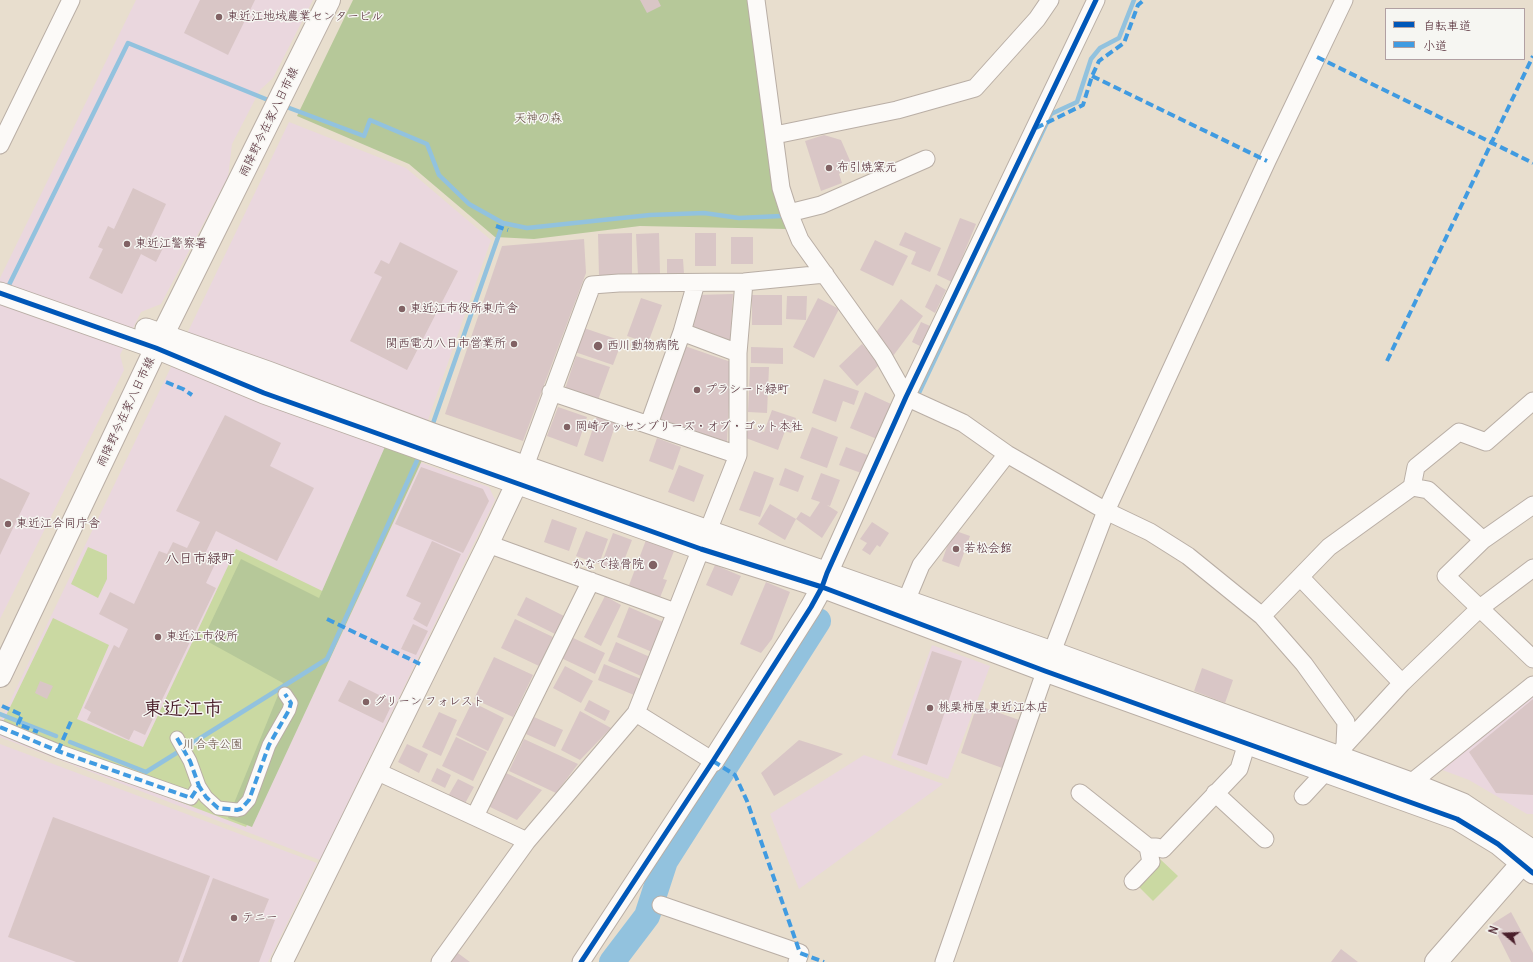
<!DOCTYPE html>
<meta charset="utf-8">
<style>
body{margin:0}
#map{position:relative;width:1533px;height:962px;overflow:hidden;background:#e8dece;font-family:Delius,"Klee One",sans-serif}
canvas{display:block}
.legend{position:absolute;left:1385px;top:8px;width:140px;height:52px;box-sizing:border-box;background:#f6f6f2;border:1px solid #b1a0a2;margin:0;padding:5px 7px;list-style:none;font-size:12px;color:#4a1f2b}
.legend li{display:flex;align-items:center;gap:8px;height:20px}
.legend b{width:20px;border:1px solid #b1a0a2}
.north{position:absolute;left:1485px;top:914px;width:40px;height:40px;-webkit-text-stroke:3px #f6f6f2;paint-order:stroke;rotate:289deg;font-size:11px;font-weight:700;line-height:16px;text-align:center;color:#4a1f2b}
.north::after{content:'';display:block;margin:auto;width:14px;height:18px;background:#4a1f2b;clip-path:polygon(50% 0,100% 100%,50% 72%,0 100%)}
</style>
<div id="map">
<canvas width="1533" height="962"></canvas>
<ul class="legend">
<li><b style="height:5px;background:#0057b8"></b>自転車道</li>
<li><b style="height:5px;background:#409be1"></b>小道</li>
</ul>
<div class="north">N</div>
</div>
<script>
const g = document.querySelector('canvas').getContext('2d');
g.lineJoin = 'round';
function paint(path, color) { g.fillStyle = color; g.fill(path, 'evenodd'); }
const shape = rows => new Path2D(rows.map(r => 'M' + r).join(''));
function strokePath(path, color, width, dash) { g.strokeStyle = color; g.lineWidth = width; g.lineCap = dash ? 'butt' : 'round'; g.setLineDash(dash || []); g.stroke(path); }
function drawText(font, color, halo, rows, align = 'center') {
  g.font = font + ' Delius,"Klee One",sans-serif'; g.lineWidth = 3; g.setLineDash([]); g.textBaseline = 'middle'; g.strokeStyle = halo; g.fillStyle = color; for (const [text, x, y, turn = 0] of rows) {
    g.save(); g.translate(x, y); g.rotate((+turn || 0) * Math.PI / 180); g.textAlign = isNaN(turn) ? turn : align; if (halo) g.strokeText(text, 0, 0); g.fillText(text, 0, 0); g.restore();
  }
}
paint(shape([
 [136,0,313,0,273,78,260,90,232,144,228,177,161,304,141,312,120,355,124,370,0,619,0,278],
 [289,122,406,168,491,240,414,460,489,487,495,500,320,860,0,737,0,722],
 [932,645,990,666,948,779,891,758],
 [1533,691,1533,814,1527,814,1469,780,1437,768],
 [0,744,317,863,268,962,0,962],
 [864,755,943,784,799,889,770,814]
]), '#ead7de');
paint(shape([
 [88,547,107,555,107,579,98,598,71,584],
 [236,549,347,603,246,827,61,757,0,728,53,618,109,645,77,719,143,747],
 [1160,859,1178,876,1153,901,1136,884]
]), '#cad9a2');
paint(shape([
 [353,0,749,0,787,229,640,226,534,239,495,237,409,164,297,116],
 [394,426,431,441,252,827,228,818,283,683,203,639,241,559,319,598]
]), '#b6c899');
strokePath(shape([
 [284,106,364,136,370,120,427,144,439,175,469,204,503,223,527,228,650,215,704,213,739,218,781,216],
 [7,289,128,43,273,102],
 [917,397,1051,114,1077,102,1091,59,1100,48,1119,38,1134,0],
 [431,429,503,223],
 [0,714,56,736],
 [70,742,146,772,327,659,420,454]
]), '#92c2de', 4.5);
strokePath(shape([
 [612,962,647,916,665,861,818,621]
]), '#92c2de', 26);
paint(shape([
 [200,0,255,0,228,55,184,33],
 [640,0,658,0,661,6,647,13],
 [824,135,841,140,851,163,839,174,842,183,821,191,805,141],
 [133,188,166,204,149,241,163,248,156,262,141,254,122,294,89,278,103,249,98,247,108,226,114,229],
 [960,218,976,224,952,282,937,275],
 [905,232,941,248,930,272,911,264,916,252,899,245],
 [632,233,632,274,599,276,598,234],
 [659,233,660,274,638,275,636,234],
 [695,233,716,233,716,266,695,266],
 [731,237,753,237,753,264,731,264],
 [584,239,586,273,523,441,445,414,502,246],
 [875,240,908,256,893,286,860,270],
 [400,242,458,271,407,370,350,341,382,277,374,273,381,260,389,264],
 [667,259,683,259,684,274,667,274],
 [936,284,946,290,935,313,925,307],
 [733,294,730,343,687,326,697,295],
 [752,295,782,295,782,325,752,325],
 [787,296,807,296,806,320,786,319],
 [641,298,662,305,648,343,627,336],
 [818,298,839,309,814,358,793,347],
 [901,299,923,316,893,356,871,339],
 [921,322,930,326,920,346,912,342],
 [584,328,622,341,613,365,575,352],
 [679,344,731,362,727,442,654,417],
 [862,344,880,364,857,386,839,366],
 [751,347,783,348,783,364,751,363],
 [576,356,610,367,598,400,565,389],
 [750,367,769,367,767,413,748,412],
 [824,379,859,391,854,405,843,401,836,422,812,413],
 [865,392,891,404,877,439,850,428],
 [558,407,587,417,577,447,547,436],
 [772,410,796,418,791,433,785,431,778,450,743,437,747,426,764,432],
 [225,415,281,443,270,466,314,488,277,561,216,531,203,558,215,564,206,583,216,588,145,735,134,730,129,740,87,720,91,712,84,708,114,645,119,648,128,629,99,614,110,592,134,604,159,551,167,554,173,542,187,548,200,522,176,511],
 [597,416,616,423,603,462,584,455],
 [812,427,838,437,827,468,800,458],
 [657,438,681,447,673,470,649,461],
 [846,447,870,456,864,474,839,465],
 [679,465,704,475,694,502,668,492],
 [421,467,483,489,489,501,463,553,395,524],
 [785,468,804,476,798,492,779,485],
 [754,471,774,478,760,517,739,510],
 [821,473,840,480,830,506,827,505,838,512,822,538,796,519,801,512,810,517,820,502,811,499],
 [0,478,30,493,0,555],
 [770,504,796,519,785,540,758,524],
 [552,519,577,528,569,551,544,542],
 [872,522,889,533,880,547,877,545,870,555,862,550,867,543,860,539],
 [953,530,970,536,959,567,942,561],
 [586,531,608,539,599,564,576,556],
 [613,533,632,540,620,571,601,565],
 [646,540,674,551,663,579,667,580,659,600,628,588],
 [432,541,461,554,427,627,413,619,421,603,406,596],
 [715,565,741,576,732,596,706,585],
 [766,582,790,592,772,639,761,653,740,644],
 [605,596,621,605,601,646,584,637],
 [526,597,564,616,555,634,517,615],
 [629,607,665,623,652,652,617,637],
 [515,619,553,637,539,666,501,648],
 [413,624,428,631,416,655,401,649],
 [569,636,605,653,595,674,559,657],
 [616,642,650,657,641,676,608,661],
 [932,651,962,661,927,765,897,755],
 [494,657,533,675,513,717,474,699],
 [604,664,641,679,634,695,598,680],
 [565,666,593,681,581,703,553,688],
 [1202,668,1233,680,1225,703,1194,691],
 [349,680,393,702,383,723,338,701],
 [40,681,53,686,47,699,35,693],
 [1533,699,1533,795,1496,793,1469,752],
 [589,700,610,711,605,721,584,710],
 [472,702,504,718,488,751,456,735],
 [977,705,1022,721,1005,769,961,753],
 [580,711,611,728,580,760,561,750],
 [439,712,457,720,441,756,422,747],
 [534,717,563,730,555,747,526,734],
 [456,737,487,752,473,781,442,766],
 [524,739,578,764,556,793,509,771],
 [799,740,843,754,774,796,761,773],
 [407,744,428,754,419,773,398,762],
 [437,768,451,775,445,788,431,781],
 [504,772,542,790,517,820,488,806],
 [458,779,474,787,463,807,447,798],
 [53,817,210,876,178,962,76,962,8,937],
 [213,878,269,899,262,916,275,920,259,962,182,962],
 [1511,912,1533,953,1533,962,1511,962,1492,924],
 [1341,949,1358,962,1331,962],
 [455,951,470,962,448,962]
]), '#d9c6c6');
const pedestrian = shape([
 [0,727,58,751,191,798,199,786,206,797,218,808,237,810,241,809,249,800,269,745,289,710,291,703,285,694],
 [177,738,190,761,199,786]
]);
const minor = shape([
 [756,0,781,188,789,213,800,240,883,356,906,397,963,423,1007,454,1106,511,1150,532,1188,556,1262,616,1304,664,1346,722,1345,745],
 [775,135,897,110,975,88,1037,19,1050,0],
 [0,145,71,0],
 [789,213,821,205,926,159],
 [682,332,738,353],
 [551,392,738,455],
 [906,397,1096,0],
 [649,424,682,332,696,283],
 [525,466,592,285,619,283,744,282,825,274],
 [1412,487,1428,490,1483,540,1446,576,1533,659],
 [1483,540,1533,505],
 [488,544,675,612],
 [1300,577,1402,683],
 [906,601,921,565,1007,454],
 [1262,616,1329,547,1412,487,1416,467,1459,432,1486,442,1533,401],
 [376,771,527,841],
 [1411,783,1533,685],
 [1080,793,1148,847],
 [1215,793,1265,839],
 [1303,796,1340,756,1345,745,1402,683,1480,608,1533,568],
 [475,816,591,581],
 [1133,881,1151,862,1148,847,1156,847,1163,849,1239,769,1247,743],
 [661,905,800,953,797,962],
 [440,962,527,841,636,713,738,455,738,353,744,282],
 [581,962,713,761,636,713],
 [944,962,1052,652,1106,511,1267,161,1344,0]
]);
const tertiary = shape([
 [0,293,156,348,264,393,701,549,822,587,1045,671,1457,819,1498,844,1533,873],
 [146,329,268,372,430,433,1052,652,1411,783,1463,804,1533,851],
 [713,761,811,607,822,587,827,573,906,397],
 [282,962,488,544,523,470]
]);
const secondary = shape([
 [0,676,156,348,329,0]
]);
const trunk = shape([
 [1436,962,1533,851]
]);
strokePath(pedestrian, '#b9aea5', 15);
strokePath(minor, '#b9aea5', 19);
strokePath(tertiary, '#b9aea5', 23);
strokePath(secondary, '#b9aea5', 24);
strokePath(trunk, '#b9aea5', 24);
strokePath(pedestrian, '#fcfaf8', 13);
strokePath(minor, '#fcfaf8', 17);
strokePath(tertiary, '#fcfaf8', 21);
strokePath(secondary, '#fcfaf8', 22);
strokePath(trunk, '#fcfaf8', 22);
strokePath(shape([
 [1317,57,1533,163],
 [1092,76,1267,161],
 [1036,128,1083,105,1092,76,1099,61,1124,43,1138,5,1144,0],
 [496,226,508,230],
 [1387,361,1533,56],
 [166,382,183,389,192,395],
 [327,619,420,664],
 [2,706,22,715,18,724,38,732],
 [0,727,58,751,191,798,199,786,206,797,218,808,237,810,241,809,249,800,269,745,289,710,291,703,285,694],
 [177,738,190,761,199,786],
 [58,751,72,719],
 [713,761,735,775,747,801,800,953,824,962]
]), '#409be1', 4, [8, 4]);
strokePath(shape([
 [0,293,156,348,264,393,701,549,822,587,1045,671,1457,819,1498,844,1533,873],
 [581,962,713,761,811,607,822,587,827,573,906,397,1096,0]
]), '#0057b8', 5);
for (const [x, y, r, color] of [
 [219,17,4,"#816264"],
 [829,168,4,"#816264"],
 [127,244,4,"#816264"],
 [402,309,4,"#816264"],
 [514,344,4,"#816264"],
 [598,346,5,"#816264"],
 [697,390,4,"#816264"],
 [567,427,4,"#816264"],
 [8,524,4,"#816264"],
 [956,549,4,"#816264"],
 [653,565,5,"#816264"],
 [158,637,4,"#816264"],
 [366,702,4,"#816264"],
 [930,708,4,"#816264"],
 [234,918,4,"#816264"]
]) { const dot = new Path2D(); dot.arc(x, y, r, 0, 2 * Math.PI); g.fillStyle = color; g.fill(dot); strokePath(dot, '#f6f6f2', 1.5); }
drawText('12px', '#4a1f2b', '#f6f6f2', [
 ["東近江地域農業センタービル",227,17],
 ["布引焼窯元",837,168],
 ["東近江警察署",135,244],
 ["東近江市役所東庁舎",410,309],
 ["関西電力八日市営業所",506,344,"right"],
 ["西川動物病院",607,346],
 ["プラシード緑町",705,390],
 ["岡崎アッセンブリーズ・オブ・ゴット本社",575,427],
 ["東近江合同庁舎",16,524],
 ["若松会館",964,549],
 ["かなで接骨院",644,565,"right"],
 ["東近江市役所",166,637],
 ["グリーン フォレスト",374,702],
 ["桃栗柿屋 東近江本店",938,708],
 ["テニー",242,918]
], 'left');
drawText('12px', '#644c40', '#f6f6f2', [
 ["天神の森",538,119],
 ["川合寺公園",213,745]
]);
drawText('12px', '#4a1f2b', '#f6f6f2', [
 ["雨降野今在家八日市線",269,122,-64],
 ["雨降野今在家八日市線",126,412,-65]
]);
drawText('14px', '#4a1f2b', '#f6f6f2', [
 ["八日市緑町",200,559]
]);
drawText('bold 20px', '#4a1f2b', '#f6f6f2', [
 ["東近江市",183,709]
]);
</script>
